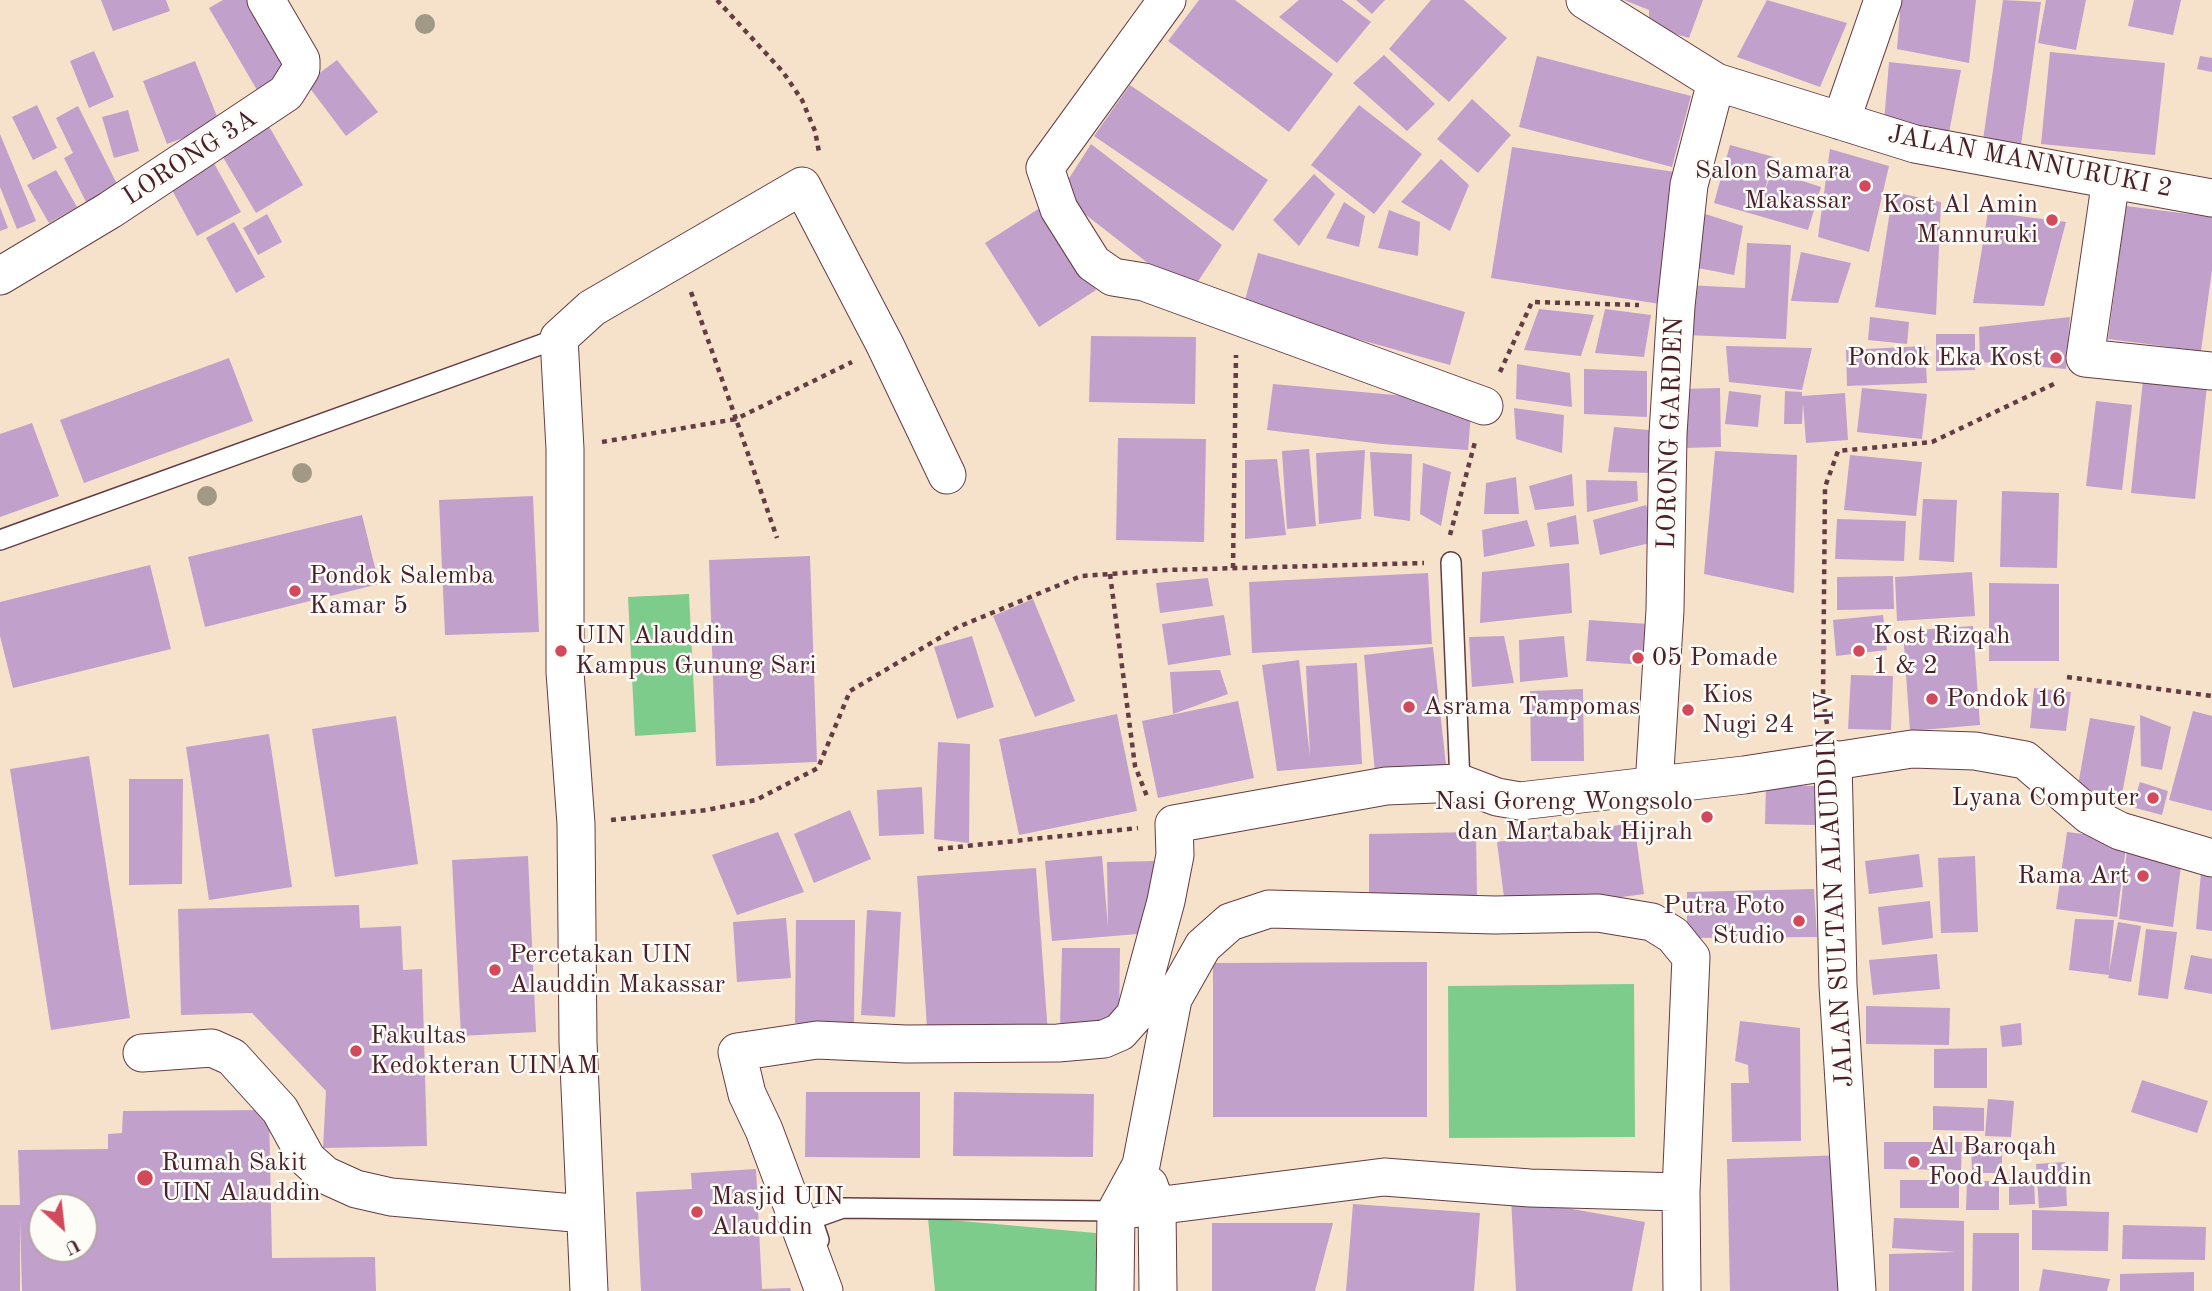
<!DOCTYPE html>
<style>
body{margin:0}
#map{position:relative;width:2212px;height:1291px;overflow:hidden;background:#f6e2ca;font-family:"Old Standard TT",serif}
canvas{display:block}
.north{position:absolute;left:28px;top:1193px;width:70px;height:70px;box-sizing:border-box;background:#fdfcf7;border:2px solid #b5a4a5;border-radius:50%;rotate:153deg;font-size:19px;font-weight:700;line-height:28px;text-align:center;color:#4a1f2b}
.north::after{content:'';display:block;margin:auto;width:24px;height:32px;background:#d1495b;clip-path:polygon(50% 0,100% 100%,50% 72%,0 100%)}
</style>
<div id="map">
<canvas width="2212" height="1291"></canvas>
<div class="north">U</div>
</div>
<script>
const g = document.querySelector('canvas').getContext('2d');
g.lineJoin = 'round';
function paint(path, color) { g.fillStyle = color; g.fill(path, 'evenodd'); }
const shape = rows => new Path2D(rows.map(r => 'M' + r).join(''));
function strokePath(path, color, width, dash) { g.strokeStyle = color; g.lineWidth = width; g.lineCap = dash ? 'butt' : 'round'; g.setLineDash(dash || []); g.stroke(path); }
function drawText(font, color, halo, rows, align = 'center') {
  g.font = font + ' "Old Standard TT",serif'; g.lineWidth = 5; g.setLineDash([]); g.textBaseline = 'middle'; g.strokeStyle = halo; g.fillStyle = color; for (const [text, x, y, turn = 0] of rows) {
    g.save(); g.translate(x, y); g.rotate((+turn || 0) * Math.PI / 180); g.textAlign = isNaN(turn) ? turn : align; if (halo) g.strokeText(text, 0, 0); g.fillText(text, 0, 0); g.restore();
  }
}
paint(shape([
 [689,594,696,732,635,736,628,597],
 [1634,984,1635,1137,1449,1138,1448,986],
 [928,1218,1096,1233,1097,1291,935,1291]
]), '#7ecc8c');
paint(shape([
 [101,0,166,0,170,11,113,31],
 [223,0,248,0,289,72,257,90,209,8],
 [1199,0,1235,0,1333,74,1289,132,1168,41],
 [1299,0,1342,0,1371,22,1337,63,1279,17],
 [1356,0,1385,0,1372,14],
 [1431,0,1464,0,1507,38,1449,102,1389,49],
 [1624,0,1703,0,1689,38,1649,26,1649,10],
 [1767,0,1847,23,1820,87,1737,57],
 [1901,0,1976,0,1969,63,1897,49],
 [2003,0,2041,2,2020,152,1982,147],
 [2046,0,2086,0,2076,50,2038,43],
 [2134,0,2181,0,2173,35,2128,26],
 [94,51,114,97,89,108,70,61],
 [2050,52,2165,63,2155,155,2041,144],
 [1384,55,1435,104,1407,131,1353,83],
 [1537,56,1691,96,1672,167,1519,127],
 [2200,56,2212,58,2212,72,2197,69],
 [337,60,378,112,346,136,306,83],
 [195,61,220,124,167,144,143,81],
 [1889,62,1961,70,1948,138,1884,122],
 [1130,85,1268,180,1233,231,1094,136],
 [1472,99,1511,135,1478,173,1437,139],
 [37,105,57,148,33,160,12,117],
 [1359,105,1422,154,1374,214,1311,165],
 [78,106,118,186,86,202,64,158,73,153,56,118],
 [128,110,139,151,114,158,102,117],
 [264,118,303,185,256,213,217,147],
 [0,134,36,221,17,229,0,187],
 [1091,144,1222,245,1189,295,1059,194],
 [1730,145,1774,157,1764,193,1772,171,1821,187,1808,230,1714,203],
 [1512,147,1681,173,1660,304,1491,278],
 [1830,149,1889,166,1869,252,1818,237],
 [210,156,241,212,197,236,166,179],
 [1441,159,1469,185,1450,231,1401,202],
 [56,170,77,207,49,223,27,185],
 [1314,174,1335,194,1299,246,1273,220],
 [1893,192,1941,202,1936,315,1875,307],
 [1344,202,1365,216,1359,247,1326,238],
 [1043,206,1096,290,1039,327,985,243],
 [2126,206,2212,217,2212,270,2201,351,2108,339],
 [0,207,8,228,0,231],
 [1389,210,1420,222,1418,256,1378,248],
 [1699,212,1743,226,1734,275,1698,268],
 [1988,212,2066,222,2044,306,1973,303],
 [267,214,282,242,258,255,243,228],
 [234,222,265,277,236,293,206,238],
 [1747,243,1791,245,1786,339,1685,335,1687,285,1745,288],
 [1801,252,1851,263,1838,303,1791,301],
 [1258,253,1465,312,1450,365,1243,307],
 [1539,309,1594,315,1581,356,1524,350],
 [1605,309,1651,315,1644,357,1595,353],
 [1870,317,1909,322,1907,344,1868,340],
 [2070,317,2066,369,1980,362,1979,327],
 [1936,334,1975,334,1975,370,1936,371],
 [1091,336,1196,337,1195,404,1089,402],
 [1726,346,1812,348,1802,390,1729,382],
 [1925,346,1927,383,1847,386,1846,350],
 [229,358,253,421,84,483,60,420],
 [1517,364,1570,373,1572,407,1516,399],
 [1584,369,1647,371,1647,417,1584,414],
 [2143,380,2207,386,2195,499,2131,493],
 [1273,384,1472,402,1468,450,1382,444,1267,430],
 [1720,388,1721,447,1682,448,1682,389],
 [1862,388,1927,394,1922,439,1857,432],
 [1729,391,1761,395,1758,427,1725,424],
 [1785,391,1802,392,1802,396,1845,393,1848,440,1806,443,1803,403,1802,424,1784,424],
 [2096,401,2132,405,2122,490,2086,486],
 [1514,408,1564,415,1562,453,1516,439],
 [32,423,59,496,0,517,0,434],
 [1614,427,1660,431,1655,473,1608,472],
 [1118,438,1206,439,1204,542,1116,540],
 [1309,449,1316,526,1287,529,1282,451],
 [1365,450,1361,519,1319,524,1316,453],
 [1715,451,1797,455,1794,593,1704,574],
 [1370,452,1412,454,1410,521,1374,516],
 [1850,455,1922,462,1916,516,1844,510],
 [1277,459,1286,535,1245,539,1245,460],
 [1423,463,1451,472,1441,526,1420,514],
 [1572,474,1574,506,1535,510,1529,486],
 [1516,477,1519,514,1484,514,1486,483],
 [1586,480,1637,481,1638,501,1587,512],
 [2002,491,2059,493,2057,568,2000,567],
 [533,496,539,632,445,635,439,500],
 [1923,499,1957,500,1954,562,1919,560],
 [1646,505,1658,541,1600,555,1593,520],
 [362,515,379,584,205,627,188,557],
 [1576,515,1579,544,1550,547,1547,523],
 [1837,519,1906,521,1904,561,1835,559],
 [1527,520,1535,546,1484,557,1482,530],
 [810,556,817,762,716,766,709,560],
 [1569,563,1572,613,1480,623,1482,572],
 [150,565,171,649,13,688,0,636,0,602],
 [1972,572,1975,616,1897,621,1895,577],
 [1428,573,1432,644,1252,653,1249,582],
 [1893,576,1894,609,1837,610,1837,577],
 [1208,578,1213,606,1160,613,1156,583],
 [1989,583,2059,584,2059,661,1989,661],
 [1033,599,1075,701,1035,717,993,616],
 [1224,615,1231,655,1168,665,1162,624],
 [1883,615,1887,650,1836,656,1833,620],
 [1589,620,1663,625,1660,666,1586,661],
 [1973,626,1980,725,1910,731,1903,631],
 [972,636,994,707,957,719,934,647],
 [1504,636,1514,683,1472,687,1469,637],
 [1564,636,1568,677,1520,682,1519,640],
 [1433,647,1446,765,1375,773,1364,655],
 [1299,660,1310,757,1306,666,1357,663,1362,764,1277,771,1262,665],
 [1220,670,1228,694,1173,714,1170,672],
 [1851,675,1893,676,1891,730,1848,729],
 [2034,688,2071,692,2066,731,2030,728],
 [1583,689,1584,761,1531,761,1530,691],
 [1238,701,1254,778,1158,798,1142,721],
 [2193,711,2212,716,2212,811,2169,800],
 [1117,714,1137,811,1019,835,999,739],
 [2140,715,2171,727,2162,770,2141,766],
 [396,716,418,864,335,877,312,729],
 [2090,718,2135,726,2121,799,2077,791],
 [269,734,292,887,209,900,186,747],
 [938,742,970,744,969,843,934,839],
 [89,756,130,1018,51,1030,10,769],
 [129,779,183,779,182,884,129,885],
 [2140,782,2168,791,2162,815,2132,807],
 [1766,785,1817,786,1816,825,1765,824],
 [922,787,924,834,879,836,877,790],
 [850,810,871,859,814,883,794,834],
 [1634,823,1644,894,1506,913,1497,842],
 [778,832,804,892,737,915,712,855],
 [1476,832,1477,897,1369,898,1369,834],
 [2067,832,2127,839,2117,917,2056,909],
 [2127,851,2182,858,2173,927,2119,919],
 [1919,854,1923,887,1869,894,1865,861],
 [528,856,536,1032,461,1036,452,860],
 [1102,856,1108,927,1107,862,1156,861,1150,933,1052,941,1045,861],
 [1975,856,1978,932,1941,933,1938,858],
 [1036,868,1048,1034,928,1043,917,876],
 [2201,872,2212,875,2212,931,2196,929],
 [1814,889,1817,937,1687,938,1687,892],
 [1930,901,1933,938,1882,945,1878,907],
 [359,905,360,928,401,926,403,970,422,969,427,1146,323,1148,326,1091,252,1013,181,1015,178,909],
 [867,910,901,912,895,1017,861,1015],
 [786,918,791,978,737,982,733,922],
 [2075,919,2114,920,2109,972,2118,922,2141,926,2131,982,2108,978,2109,975,2069,970],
 [796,920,855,920,854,1023,795,1023],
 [2146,929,2177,932,2168,999,2138,995],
 [1062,948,1120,948,1119,1027,1060,1027],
 [1937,954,1940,989,1873,995,1869,960],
 [2191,955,2212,959,2212,994,2184,989],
 [1427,962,1427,1117,1213,1117,1213,963],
 [1866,1006,1950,1008,1949,1045,1866,1044],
 [1740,1021,1800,1028,1801,1141,1732,1142,1731,1083,1749,1083,1748,1065,1735,1061],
 [2021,1023,2022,1045,2002,1047,2000,1026],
 [1987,1048,1987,1088,1934,1088,1934,1049],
 [2142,1080,2208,1101,2197,1133,2131,1112],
 [806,1092,920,1092,920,1158,805,1157],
 [954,1092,1094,1094,1093,1157,953,1156],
 [1988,1099,2014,1101,2011,1137,1985,1136],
 [1933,1106,1984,1108,1984,1131,1933,1130],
 [269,1110,272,1258,375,1257,376,1291,22,1291,20,1219,20,1291,0,1291,0,1205,20,1205,18,1150,108,1149,108,1134,122,1133,123,1111],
 [42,1207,84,1207,84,1249,42,1249],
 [1884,1142,1962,1142,1961,1170,1884,1169],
 [1971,1144,2002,1144,2002,1173,1972,1173],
 [1845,1155,1848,1291,1730,1291,1727,1159],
 [2065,1162,2067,1206,2039,1208,2036,1164],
 [756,1169,762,1289,790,1288,791,1291,641,1291,636,1192,692,1189,691,1173],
 [2034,1178,2035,1204,2009,1205,2009,1179],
 [1900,1180,1959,1180,1959,1208,1900,1208],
 [1967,1181,1999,1181,1999,1210,1966,1210],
 [1511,1198,1645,1222,1632,1291,1516,1291],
 [1353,1204,1480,1213,1474,1291,1346,1291],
 [2032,1210,2109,1212,2108,1251,2032,1250],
 [1894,1218,1964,1221,1964,1291,1889,1291,1889,1254,1957,1252,1892,1248],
 [1212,1223,1333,1223,1315,1291,1212,1291],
 [2123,1225,2206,1227,2205,1260,2122,1259],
 [1973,1233,2019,1233,2019,1291,1972,1291],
 [2043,1269,2110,1279,2107,1291,2039,1291],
 [2194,1272,2194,1291,2120,1291,2120,1274]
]), '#c1a0cb');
const service = shape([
 [0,540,559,338],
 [1451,562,1460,783],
 [819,1240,812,1219,843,1208,1116,1211]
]);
const minor = shape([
 [1167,0,1045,168,1059,209,1093,263,1113,277,1144,282,1484,406],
 [1585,0,1716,82,1915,144,2212,198],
 [1841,121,1883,0],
 [2111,179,2085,358,2212,371],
 [0,276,110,210,286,93,301,69,301,60,266,0],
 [1833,759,1838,985,1857,1291],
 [1654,786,1665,610,1668,434,1676,306,1689,185,1716,82],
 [142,1053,212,1048,232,1057,280,1110,307,1159,325,1175,356,1189,391,1197,585,1214],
 [1149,1185,1157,1208,1158,1291],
 [1116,1211,1384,1177,1530,1188,1681,1192],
 [589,1291,578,1042,576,824,565,672,565,449,559,338,592,308,802,186,885,345,947,475],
 [824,1291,764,1130,747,1094,737,1052,817,1040,906,1044,1058,1043,1104,1039,1120,1032,1135,1015,1166,901,1175,855,1174,824,1386,786,1460,783,1497,797,1520,801,1744,775,1912,749,1975,751,2025,760,2089,815,2120,831,2212,858],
 [1115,1291,1116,1211,1141,1165,1173,999,1203,946,1230,922,1269,909,1495,915,1598,913,1652,922,1673,935,1691,957,1681,1192,1682,1291]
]);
strokePath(service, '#643c43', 22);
strokePath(minor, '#643c43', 39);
strokePath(shape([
 [717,0,783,72,802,100,815,131,819,152],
 [691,292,736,419,852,362],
 [1500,372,1532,302,1639,305],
 [602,442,736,419,777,538],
 [1450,535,1475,442],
 [1233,568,1236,355],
 [1110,574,1135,766,1148,799],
 [2067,677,2212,696],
 [1827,724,1823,700,1825,487,1838,451,1932,442,2058,382],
 [611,820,707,810,756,800,818,768,850,691,958,627,1081,576,1167,570,1424,563],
 [938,849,1138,828]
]), '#643c43', 4.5, [5, 5]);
strokePath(service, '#fff', 19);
strokePath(minor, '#fff', 37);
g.fillStyle = '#a19885';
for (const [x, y] of [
 [425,24],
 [302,473],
 [207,496]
]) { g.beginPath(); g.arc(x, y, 10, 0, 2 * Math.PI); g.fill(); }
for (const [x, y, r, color] of [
 [1865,186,7,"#d1495b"],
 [2052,220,7,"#d1495b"],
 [2056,358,7,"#d1495b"],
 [295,591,7,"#d1495b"],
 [561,651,7,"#d1495b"],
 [1859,651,7,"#d1495b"],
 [1638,658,7,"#d1495b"],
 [1932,699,7,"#d1495b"],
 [1409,707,7,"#d1495b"],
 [1688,710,7,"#d1495b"],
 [2153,798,7,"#d1495b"],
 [1707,817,7,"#d1495b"],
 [2143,876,7,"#d1495b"],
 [1799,921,7,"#d1495b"],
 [495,970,7,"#d1495b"],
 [356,1051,7,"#d1495b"],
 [1914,1162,7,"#d1495b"],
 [145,1178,9,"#d1495b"],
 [697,1212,7,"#d1495b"]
]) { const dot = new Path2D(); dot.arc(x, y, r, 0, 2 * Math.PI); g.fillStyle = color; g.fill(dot); strokePath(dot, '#fdfcf7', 2.5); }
drawText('26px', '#4a1f2b', '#fdfcf7', [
 ["LORONG 3A",190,158,-33],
 ["JALAN MANNURUKI 2",2030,162,11],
 ["LORONG GARDEN",1671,433,-88],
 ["JALAN SULTAN ALAUDDIN IV",1835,889,-93]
]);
drawText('26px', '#4a1f2b', '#fdfcf7', [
 ["Salon Samara",1851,171,"right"],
 ["Makassar",1851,201,"right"],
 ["Kost Al Amin",2038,205,"right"],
 ["Mannuruki",2038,235,"right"],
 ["Pondok Eka Kost",2042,358,"right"],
 ["Pondok Salemba",309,576],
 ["Kamar 5",309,606],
 ["UIN Alauddin",575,636],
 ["Kampus Gunung Sari",575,666],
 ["Kost Rizqah",1873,636],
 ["1 & 2",1873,666],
 ["05 Pomade",1652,658],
 ["Kios",1702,695],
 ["Nugi 24",1702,725],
 ["Pondok 16",1946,699],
 ["Asrama Tampomas",1423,707],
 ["Lyana Computer",2139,798,"right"],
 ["Nasi Goreng Wongsolo",1693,802,"right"],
 ["dan Martabak Hijrah",1693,832,"right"],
 ["Rama Art",2129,876,"right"],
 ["Putra Foto",1785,906,"right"],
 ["Studio",1785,936,"right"],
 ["Percetakan UIN",509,955],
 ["Alauddin Makassar",509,985],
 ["Fakultas",370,1036],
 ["Kedokteran UINAM",370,1066],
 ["Al Baroqah",1928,1147],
 ["Food Alauddin",1928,1177],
 ["Rumah Sakit",161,1163],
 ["UIN Alauddin",161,1193],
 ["Masjid UIN",711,1197],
 ["Alauddin",711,1227]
], 'left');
</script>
